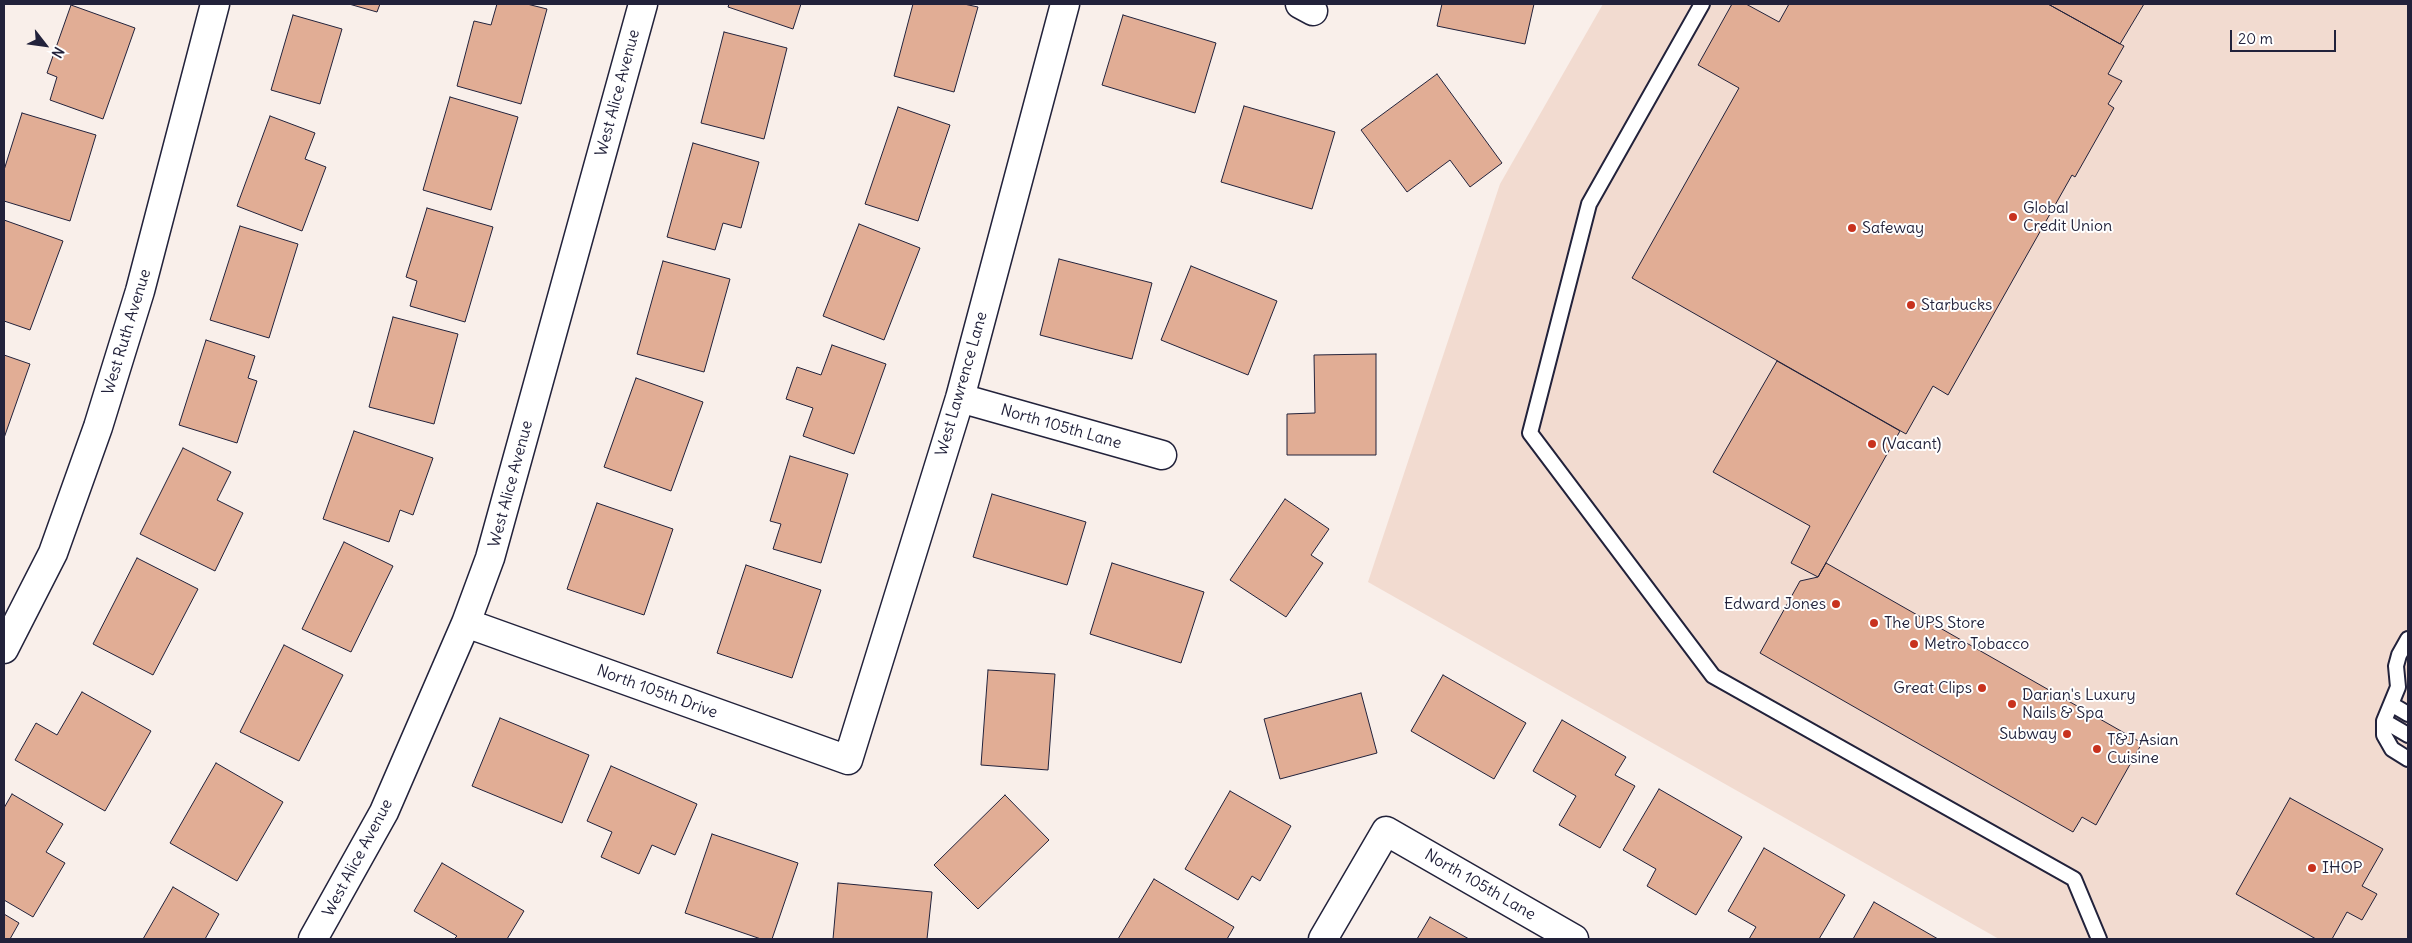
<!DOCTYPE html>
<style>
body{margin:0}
#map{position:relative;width:2412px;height:943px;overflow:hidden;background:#f9efea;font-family:Delius,sans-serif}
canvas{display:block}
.frame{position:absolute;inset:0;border:5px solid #22223b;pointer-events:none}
.north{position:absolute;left:20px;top:20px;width:50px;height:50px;-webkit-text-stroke:4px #fff;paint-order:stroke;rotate:120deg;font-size:14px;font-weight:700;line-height:20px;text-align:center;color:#22223b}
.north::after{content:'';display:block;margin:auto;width:18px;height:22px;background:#22223b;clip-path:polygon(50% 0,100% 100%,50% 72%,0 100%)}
.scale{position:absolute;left:2230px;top:30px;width:106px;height:22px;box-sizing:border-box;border:2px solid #22223b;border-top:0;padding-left:6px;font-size:15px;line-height:18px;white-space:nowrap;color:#22223b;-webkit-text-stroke:4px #fff;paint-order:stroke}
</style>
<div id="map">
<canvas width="2412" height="943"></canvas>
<div class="frame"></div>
<div class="north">N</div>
<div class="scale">20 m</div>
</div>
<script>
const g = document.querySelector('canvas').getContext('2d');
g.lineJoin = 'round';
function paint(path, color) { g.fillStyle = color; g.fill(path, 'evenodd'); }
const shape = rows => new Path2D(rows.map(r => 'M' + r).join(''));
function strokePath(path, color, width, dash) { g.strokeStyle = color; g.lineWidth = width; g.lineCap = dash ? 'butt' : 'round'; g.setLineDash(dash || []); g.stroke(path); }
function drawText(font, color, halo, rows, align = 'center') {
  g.font = font + ' Delius,sans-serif'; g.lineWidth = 4; g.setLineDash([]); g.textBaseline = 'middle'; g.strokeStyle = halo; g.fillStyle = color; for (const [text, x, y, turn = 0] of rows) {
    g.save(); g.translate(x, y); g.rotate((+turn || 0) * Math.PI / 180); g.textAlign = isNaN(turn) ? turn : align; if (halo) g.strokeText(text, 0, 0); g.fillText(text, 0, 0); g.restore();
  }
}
paint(shape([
 [1603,4,2408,4,2408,939,1999,939,1368,582,1500,184]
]), '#f2dbd0');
const building = shape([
 [349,4,380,4,377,12,349,4],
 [497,4,527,4,547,9,521,104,457,86,474,21,491,25,497,4],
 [729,4,801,4,793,29,728,7,729,4],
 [913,4,964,4,978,7,954,92,894,76,913,4],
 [1442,4,1534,4,1525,44,1437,26,1442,4],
 [1732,4,1746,4,1779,22,1789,4,2048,4,2124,46,2108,74,2122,81,2108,104,2114,108,2075,177,2072,175,1948,395,1933,386,1906,434,1632,278,1739,88,1698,65,1732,4],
 [2048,4,2144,4,2120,44,2048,4],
 [71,5,135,28,103,119,50,100,57,77,47,73,71,5],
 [293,15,342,29,320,104,271,90,293,15],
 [1123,15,1216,43,1195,113,1102,85,1123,15],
 [724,32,787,48,764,139,701,123,724,32],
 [1437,74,1502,163,1470,187,1450,160,1407,192,1361,130,1437,74],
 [450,97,518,117,491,210,423,190,450,97],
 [1244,106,1335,132,1312,209,1221,182,1244,106],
 [898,107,950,125,918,221,865,204,898,107],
 [22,113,96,135,70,221,4,201,4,170,22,113],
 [270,116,315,133,305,159,326,167,302,231,237,206,270,116],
 [693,143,759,162,741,228,723,223,715,250,667,237,693,143],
 [427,208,493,227,465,322,410,306,417,281,406,277,427,208],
 [4,220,63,241,30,330,4,321,4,220],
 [859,224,920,248,884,340,823,316,859,224],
 [240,226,298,244,269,338,210,320,240,226],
 [1059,259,1152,283,1132,359,1040,335,1059,259],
 [663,261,730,279,704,372,637,354,663,261],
 [1191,266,1277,301,1248,375,1161,340,1191,266],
 [393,317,458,334,434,424,369,407,393,317],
 [206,340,255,356,248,378,257,381,237,443,179,425,206,340],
 [832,345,886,364,854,454,803,436,813,408,786,399,797,367,821,375,832,345],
 [1376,354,1376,455,1287,455,1287,414,1315,413,1314,355,1376,354],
 [4,355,30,364,4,438,4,355],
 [1777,361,1900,431,1818,577,1791,563,1810,526,1713,472,1777,361],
 [636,378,703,402,671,491,604,467,636,378],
 [354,431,433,458,413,515,400,510,389,542,323,519,354,431],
 [183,448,231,472,217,500,243,513,215,571,140,534,183,448],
 [790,456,848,474,821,563,773,549,781,524,770,521,790,456],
 [992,494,1086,522,1067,585,973,557,992,494],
 [1285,499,1329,529,1311,555,1323,563,1286,617,1230,580,1285,499],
 [597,503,673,529,644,615,567,589,597,503],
 [344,542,393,566,351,652,302,629,344,542],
 [137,558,198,589,153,675,93,644,137,558],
 [1112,563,1204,592,1181,663,1090,634,1112,563],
 [1826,563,2142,743,2096,825,2082,817,2073,832,1760,653,1800,581,1818,577,1826,563],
 [746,565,821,590,792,678,717,653,746,565],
 [284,645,343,675,299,761,240,732,284,645],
 [988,670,1055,674,1048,770,981,765,988,670],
 [1443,675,1526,723,1494,779,1411,731,1443,675],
 [82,692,151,731,105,811,15,760,36,723,57,735,82,692],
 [1361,693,1377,753,1280,779,1264,719,1361,693],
 [500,718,589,755,562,823,472,786,500,718],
 [1562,720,1626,757,1615,775,1635,786,1600,848,1559,825,1576,796,1533,771,1562,720],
 [216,763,283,802,237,881,170,843,216,763],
 [611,766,697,804,675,855,652,845,639,874,601,857,612,832,587,821,611,766],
 [1659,789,1742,837,1696,915,1647,886,1656,869,1623,850,1659,789],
 [1230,791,1291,826,1260,881,1252,876,1238,900,1185,869,1230,791],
 [12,794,63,824,46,852,65,863,33,917,4,900,4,808,12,794],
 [1005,795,1049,840,978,909,934,865,1005,795],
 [2290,798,2383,849,2362,886,2377,894,2362,920,2347,912,2332,939,2316,939,2236,894,2290,798],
 [712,834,798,863,772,939,761,939,685,913,712,834],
 [1764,848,1845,895,1819,939,1749,939,1756,927,1728,911,1764,848],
 [442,863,524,911,507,939,454,939,457,936,414,911,442,863],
 [1154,879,1234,927,1227,939,1118,939,1154,879],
 [838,883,932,892,927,939,833,939,838,883],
 [173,887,219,914,205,939,143,939,173,887],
 [1874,902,1938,939,1853,939,1874,902],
 [4,914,19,923,10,939,4,939,4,914],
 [1430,917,1469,939,1417,939,1430,917]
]);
paint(building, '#e1ad95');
strokePath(building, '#22223b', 1);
const service = shape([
 [1702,4,1589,204,1530,433,1713,676,2074,879,2099,939],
 [2408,639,2399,655,2396,666,2398,687,2384,721,2384,735,2392,749,2408,759],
 [2391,704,2408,714],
 [2384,721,2408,735]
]);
const minor = shape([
 [1300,4,1313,11],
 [960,398,1162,455],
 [466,623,848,760,960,398,1065,4],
 [4,649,53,553,98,427,140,291,215,4],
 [313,939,384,812,466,623,490,558,643,4],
 [1323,939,1386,831,1574,939]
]);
strokePath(service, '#22223b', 18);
strokePath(minor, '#22223b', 31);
strokePath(service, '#fff', 14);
strokePath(minor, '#fff', 28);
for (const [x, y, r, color] of [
 [2013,217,5,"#c8321e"],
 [1852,228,5,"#c8321e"],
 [1911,305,5,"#c8321e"],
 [1872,444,5,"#c8321e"],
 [1836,604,5,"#c8321e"],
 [1874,623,5,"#c8321e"],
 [1914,644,5,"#c8321e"],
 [1982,688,5,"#c8321e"],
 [2012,704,5,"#c8321e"],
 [2067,734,5,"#c8321e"],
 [2097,749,5,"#c8321e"],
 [2312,868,5,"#c8321e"]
]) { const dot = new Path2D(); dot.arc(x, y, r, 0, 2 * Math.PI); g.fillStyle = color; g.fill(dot); strokePath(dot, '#fff', 2); }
drawText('16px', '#22223b', '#fff', [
 ["West Alice Avenue",618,93,-75],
 ["West Ruth Avenue",127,332,-73],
 ["West Lawrence Lane",962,384,-74],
 ["North 105th Lane",1061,427,16],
 ["West Alice Avenue",511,484,-75],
 ["North 105th Drive",657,692,20],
 ["West Alice Avenue",358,858,-62],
 ["North 105th Lane",1480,885,30]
]);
drawText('16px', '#22223b', '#fff', [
 ["Global",2023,208],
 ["Credit Union",2023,226],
 ["Safeway",1862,228],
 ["Starbucks",1921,305],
 ["(Vacant)",1882,444],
 ["Edward Jones",1826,604,"right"],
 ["The UPS Store",1884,623],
 ["Metro Tobacco",1924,644],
 ["Great Clips",1972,688,"right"],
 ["Darian's Luxury",2022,695],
 ["Nails & Spa",2022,713],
 ["Subway",2057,734,"right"],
 ["T&J Asian",2107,740],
 ["Cuisine",2107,758],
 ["IHOP",2322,868]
], 'left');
</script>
